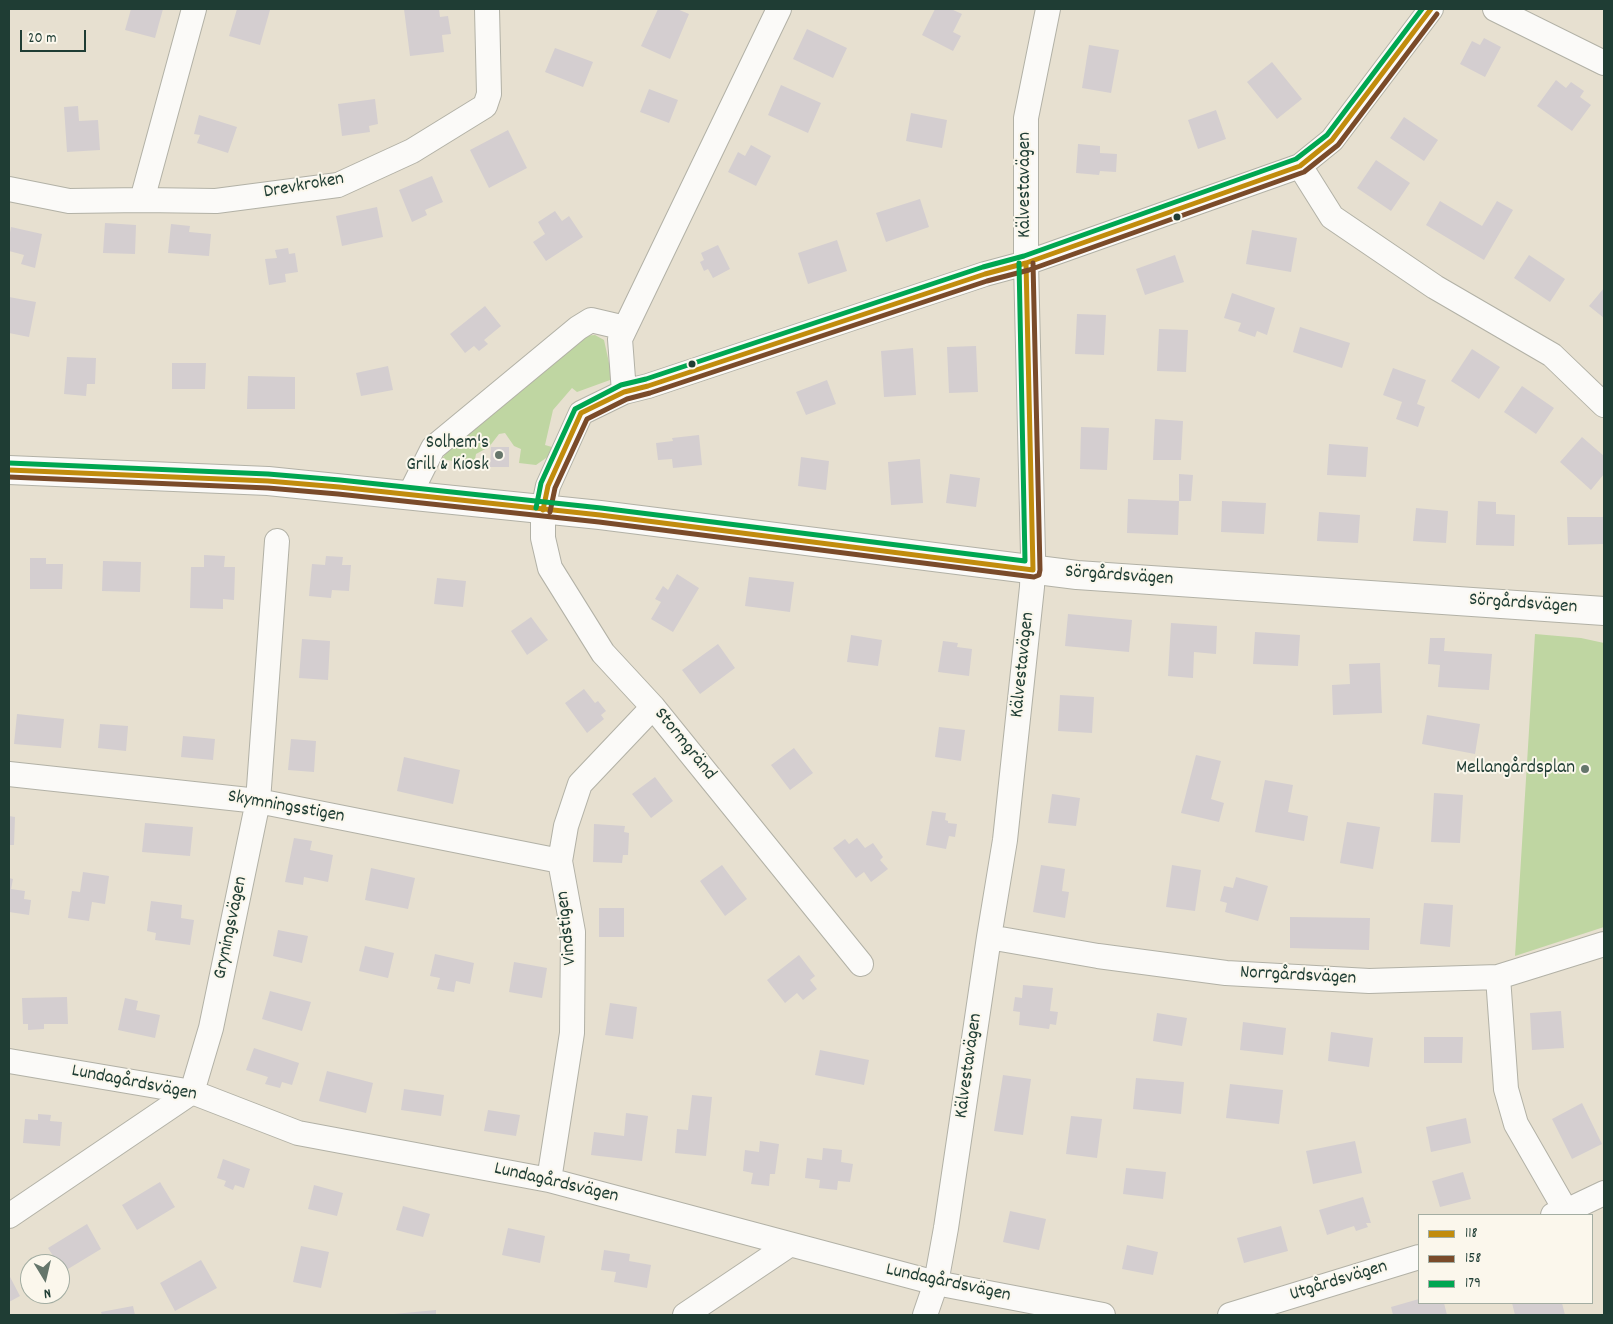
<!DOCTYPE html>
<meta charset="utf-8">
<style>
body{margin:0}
#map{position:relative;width:1613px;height:1324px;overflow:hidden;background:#e7e0d0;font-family:Dekko,sans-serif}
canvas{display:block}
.frame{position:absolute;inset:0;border:10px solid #1f3d34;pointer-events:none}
.legend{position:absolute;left:1418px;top:1214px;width:175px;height:90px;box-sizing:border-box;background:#fbf7ec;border:1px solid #a3ada2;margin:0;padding:6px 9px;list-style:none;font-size:15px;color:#1f3d34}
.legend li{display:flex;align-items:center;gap:10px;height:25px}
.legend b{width:25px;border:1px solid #a3ada2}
.north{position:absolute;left:20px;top:1254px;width:50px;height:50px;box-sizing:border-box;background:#fbf7ec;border:1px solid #a3ada2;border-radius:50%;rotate:171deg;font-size:14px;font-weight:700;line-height:20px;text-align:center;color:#1f3d34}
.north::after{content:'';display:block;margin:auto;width:18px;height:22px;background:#65766b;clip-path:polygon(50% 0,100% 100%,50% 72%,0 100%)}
.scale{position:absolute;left:20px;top:30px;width:66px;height:22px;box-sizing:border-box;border:2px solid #1f3d34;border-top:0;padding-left:6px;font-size:15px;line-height:18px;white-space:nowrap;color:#1f3d34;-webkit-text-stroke:4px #fbf7ec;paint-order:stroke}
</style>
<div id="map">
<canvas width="1613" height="1324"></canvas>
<div class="frame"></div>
<ul class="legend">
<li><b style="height:6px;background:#c18c0d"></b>118</li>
<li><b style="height:6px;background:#7a4b2a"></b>158</li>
<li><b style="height:6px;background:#00a651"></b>179</li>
</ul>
<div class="north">N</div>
<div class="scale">20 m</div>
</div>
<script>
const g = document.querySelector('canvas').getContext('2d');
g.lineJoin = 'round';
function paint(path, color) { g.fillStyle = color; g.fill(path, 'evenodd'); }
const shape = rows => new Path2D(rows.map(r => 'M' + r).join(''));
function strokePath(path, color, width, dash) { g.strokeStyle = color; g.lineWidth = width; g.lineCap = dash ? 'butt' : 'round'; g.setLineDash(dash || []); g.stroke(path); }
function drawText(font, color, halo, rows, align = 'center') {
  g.font = font + ' Dekko,sans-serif'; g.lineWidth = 4; g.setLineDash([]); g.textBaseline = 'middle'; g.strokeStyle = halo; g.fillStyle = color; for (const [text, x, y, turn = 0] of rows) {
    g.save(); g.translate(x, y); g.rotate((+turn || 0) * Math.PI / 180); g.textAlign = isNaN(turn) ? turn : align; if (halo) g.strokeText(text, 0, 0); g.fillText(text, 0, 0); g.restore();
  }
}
paint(shape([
 [595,335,604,340,611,372,610,380,577,392,572,388,553,410,545,445,552,447,549,456,536,465,519,463,521,449,514,446,505,433,499,434,489,447,476,454,474,465,442,459,448,450,582,336],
 [1535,634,1581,638,1604,643,1604,927,1515,956]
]), '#bfd6a2');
paint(shape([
 [131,9,163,9,155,38,125,30],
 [237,9,270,10,260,45,229,36],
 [404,9,439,9,440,17,448,16,451,34,442,35,444,52,410,56],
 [658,9,677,9,689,14,670,59,641,46],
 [935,9,951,9,962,14,953,32,961,36,953,51,922,35],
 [807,29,847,48,833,78,793,59],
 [1484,38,1501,47,1485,77,1460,64,1472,41,1480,45],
 [1089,45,1119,50,1111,93,1082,88],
 [555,48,593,62,583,87,545,72],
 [1272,62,1302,99,1277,119,1247,82],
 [1556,80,1566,88,1571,82,1584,91,1580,97,1591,105,1572,131,1537,106],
 [781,85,821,103,808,133,768,115],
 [649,89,678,100,669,123,640,112],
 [375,99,378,124,369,126,370,132,342,136,338,104],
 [78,106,79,121,98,120,100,150,67,152,64,107],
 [1216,110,1226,139,1198,149,1188,120],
 [911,113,947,120,942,148,906,141],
 [199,115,237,127,228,153,197,143,200,135,194,134],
 [1404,117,1438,140,1424,161,1390,138],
 [508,130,527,168,489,188,470,150],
 [1078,144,1100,146,1100,153,1117,154,1116,172,1100,171,1099,175,1076,173],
 [751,145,771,156,756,186,728,172,738,152,745,156],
 [1376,160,1410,183,1391,211,1357,188],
 [432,176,443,202,425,210,427,215,412,222,399,190],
 [920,199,929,227,886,242,876,213],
 [1440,201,1482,226,1497,201,1513,210,1484,260,1426,225],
 [377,207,383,237,342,246,336,216],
 [555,211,562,221,569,216,583,237,546,261,533,242,545,234,538,222],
 [105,223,136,225,135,254,103,253],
 [171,224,190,226,189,232,211,234,209,256,168,253],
 [11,227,42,234,35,268,21,264,24,255,9,251,9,238],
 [1252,230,1297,238,1291,272,1246,264],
 [837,240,847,271,808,284,798,253],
 [718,245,730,269,713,278,708,269,704,271,700,262,704,260,701,253],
 [288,248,289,254,295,253,298,272,285,274,286,282,269,285,265,259,277,258,275,250],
 [1175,255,1184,282,1145,295,1136,269],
 [1529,255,1565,279,1550,302,1514,278],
 [1604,288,1604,318,1589,306],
 [1232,293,1275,308,1267,335,1257,331,1255,337,1238,331,1241,323,1224,318],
 [9,297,36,302,29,337,9,333],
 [485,306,501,326,484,340,488,344,479,351,474,346,465,353,450,334],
 [1077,314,1106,315,1104,355,1075,354],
 [1300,327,1350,343,1342,368,1293,352],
 [1159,329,1188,330,1186,372,1157,371],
 [976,346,978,392,949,393,947,347],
 [913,348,916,395,884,397,881,351],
 [1472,349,1500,367,1479,399,1451,381],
 [67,357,96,358,95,384,87,384,86,396,64,394],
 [172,363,206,363,205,389,172,389],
 [388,366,393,390,361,396,356,373],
 [1393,368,1426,380,1417,404,1425,407,1418,427,1396,419,1402,402,1383,395],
 [248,376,295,377,295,409,247,409],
 [827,380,836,404,806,415,796,392],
 [1522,386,1554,408,1536,434,1504,412],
 [1155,419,1183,421,1181,460,1153,460],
 [1081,427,1109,428,1107,470,1080,469],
 [699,435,702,465,673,468,672,459,658,460,656,443,673,441,672,438],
 [1582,437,1604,456,1604,474,1591,490,1560,462],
 [1329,444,1368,447,1366,477,1327,475],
 [491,447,509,447,509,467,490,467],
 [801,457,829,461,826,490,798,486],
 [920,459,923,503,891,505,888,462],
 [950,474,980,478,976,507,946,503],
 [1179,474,1193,475,1191,501,1179,501,1178,535,1127,533,1128,499,1179,501],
 [1222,501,1266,503,1264,534,1221,532],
 [1478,501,1496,502,1496,514,1515,515,1514,546,1476,545],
 [1416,508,1448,511,1446,543,1413,541],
 [1319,512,1360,515,1358,543,1317,541],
 [1567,517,1603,517,1604,544,1568,545],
 [204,555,225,556,224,567,235,567,234,600,223,599,223,609,190,608,191,567,204,567],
 [326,556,343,557,342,565,351,565,349,591,332,590,331,598,309,596,312,564,325,565],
 [30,558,46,558,46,564,63,564,62,589,30,589],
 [103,561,141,562,140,592,102,591],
 [677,574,699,588,673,632,651,619,661,602,655,599,663,586,668,590],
 [749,577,794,582,790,612,745,606],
 [437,578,466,581,463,607,434,604],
 [1068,614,1132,620,1129,652,1065,646],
 [531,617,548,640,527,655,511,631],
 [1171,623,1217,626,1216,654,1194,652,1193,678,1168,676],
 [1255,632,1300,635,1298,666,1253,664],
 [851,635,882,640,878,666,847,662],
 [1430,638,1445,638,1444,651,1492,654,1489,690,1438,687,1440,665,1428,664],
 [302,639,330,641,328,680,299,678],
 [943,641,958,643,957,647,972,649,969,676,938,672],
 [718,644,735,668,700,694,682,670],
 [1380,663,1382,713,1333,715,1332,685,1350,684,1349,664],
 [584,689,595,703,598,701,606,711,601,715,604,719,587,733,565,703],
 [1060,695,1094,697,1092,733,1058,731],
 [17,714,64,719,61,748,14,744],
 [1427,715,1480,724,1475,754,1422,744],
 [100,724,128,726,126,751,98,748],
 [939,727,965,730,961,761,935,757],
 [183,736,215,739,213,760,181,757],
 [291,739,316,741,314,772,288,770],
 [794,748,813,773,790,790,771,765],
 [1196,755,1221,761,1211,799,1224,803,1219,822,1181,813],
 [404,757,460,770,453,804,397,791],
 [655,777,673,801,651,818,632,794],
 [1265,780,1293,785,1288,812,1308,816,1304,841,1255,832],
 [1434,793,1463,795,1460,843,1431,842],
 [1052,794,1080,798,1076,826,1048,823],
 [932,811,946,813,945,820,948,821,948,823,957,824,955,837,949,836,946,849,926,845],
 [9,816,15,817,14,845,9,845],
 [1347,822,1380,827,1373,869,1340,863],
 [145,823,193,827,190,856,142,852],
 [594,824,625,826,624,832,629,833,628,855,623,855,622,863,593,862],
 [294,838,312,841,310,850,333,855,328,882,304,877,303,885,285,882],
 [857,838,865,848,873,843,883,857,880,860,888,869,871,882,864,872,856,878,833,848,845,839,849,844],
 [722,865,747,899,725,916,700,881],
 [1041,865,1065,869,1062,891,1069,892,1065,918,1033,912],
 [1172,865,1201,870,1195,911,1166,907],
 [371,868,415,878,408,909,365,900],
 [83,872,109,876,105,904,92,902,89,921,68,918,72,891,80,892],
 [1236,877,1268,886,1258,921,1225,912,1227,903,1220,901,1224,886,1233,888],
 [9,878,13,879,11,889,25,891,24,899,31,900,29,915,9,912],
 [151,901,182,905,181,918,194,920,190,945,155,940,156,933,147,931],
 [1424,903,1453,905,1450,947,1420,944],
 [599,908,624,908,624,937,599,937],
 [1290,917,1370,918,1369,950,1290,948],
 [278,930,308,936,302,963,273,956],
 [365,946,394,953,388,978,359,971],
 [435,954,474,963,470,984,456,981,454,992,437,989,440,978,430,976],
 [799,955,815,976,810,980,817,989,803,1000,797,993,785,1003,767,980],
 [514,962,547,968,542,998,509,992],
 [1023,985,1053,988,1050,1011,1058,1012,1056,1025,1050,1024,1049,1029,1019,1025,1020,1012,1013,1011,1015,997,1022,998],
 [270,991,311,1002,302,1031,262,1019],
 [67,997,68,1024,44,1024,44,1029,28,1030,28,1024,23,1024,22,998],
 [125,998,138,1001,136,1010,160,1015,155,1038,118,1030],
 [610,1003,637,1007,633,1039,605,1035],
 [1561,1011,1564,1048,1532,1050,1530,1013],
 [1157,1013,1187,1018,1182,1046,1153,1041],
 [1243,1022,1286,1028,1283,1055,1240,1050],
 [1331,1032,1373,1038,1369,1067,1328,1061],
 [1424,1037,1463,1037,1462,1063,1424,1063],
 [254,1048,299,1063,292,1085,282,1082,280,1088,265,1084,268,1077,246,1070],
 [820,1050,869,1060,864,1085,815,1075],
 [327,1071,373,1083,366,1113,319,1101],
 [1003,1075,1031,1079,1023,1135,994,1131],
 [1136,1078,1184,1082,1181,1114,1133,1109],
 [1230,1084,1283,1090,1279,1124,1226,1118],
 [404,1089,444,1095,441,1116,401,1110],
 [692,1095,712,1097,706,1156,675,1153,677,1129,688,1130],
 [1582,1103,1602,1144,1572,1159,1552,1119],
 [488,1110,520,1115,516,1136,484,1131],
 [626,1113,648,1116,642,1161,591,1155,594,1132,624,1136],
 [38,1114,51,1115,50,1121,62,1122,60,1146,23,1143,25,1119,38,1120],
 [1071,1116,1102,1119,1097,1158,1066,1154],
 [1466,1118,1471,1143,1431,1152,1426,1127],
 [760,1141,779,1144,775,1174,770,1174,769,1186,751,1184,753,1173,743,1171,745,1150,759,1152],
 [1355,1141,1362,1173,1313,1184,1306,1151],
 [823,1148,842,1150,841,1162,853,1164,850,1182,838,1181,837,1190,819,1188,820,1180,805,1178,807,1158,822,1160],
 [223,1159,250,1169,244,1188,235,1185,233,1190,224,1186,226,1181,217,1178],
 [1126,1168,1166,1172,1163,1199,1123,1194],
 [1463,1172,1471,1199,1440,1207,1432,1181],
 [160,1182,175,1207,137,1230,122,1205],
 [314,1185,343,1193,337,1216,308,1209],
 [1363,1197,1371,1223,1366,1223,1368,1227,1356,1231,1354,1226,1327,1235,1319,1210],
 [403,1206,430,1214,423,1237,396,1230],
 [1010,1211,1046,1219,1039,1250,1003,1242],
 [87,1224,101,1249,63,1272,60,1264,58,1264,48,1248],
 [1281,1226,1288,1251,1244,1263,1237,1238],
 [508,1228,545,1236,540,1263,502,1255],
 [1127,1245,1158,1252,1153,1275,1122,1269],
 [301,1246,329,1252,321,1288,293,1282],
 [604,1250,630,1254,629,1261,651,1265,647,1288,614,1282,616,1272,601,1270],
 [201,1260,217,1288,175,1311,160,1283],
 [9,1275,20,1296,9,1302],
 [1419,1299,1419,1303,1444,1303,1447,1315,1393,1315,1391,1307],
 [1512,1303,1562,1303,1565,1315,1515,1315],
 [133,1306,135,1315,102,1315,101,1312],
 [436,1310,436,1315,394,1315,394,1314]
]), '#d4ced0');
const minor = shape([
 [1495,9,1604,63],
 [1300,166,1332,217,1435,287,1552,355,1604,405],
 [9,189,69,201,142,200,216,201,338,185,412,151,485,106,489,94,487,9],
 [142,200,194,9],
 [624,392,620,339,779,9],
 [409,496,433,448,578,328,591,320,625,328],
 [9,774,258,801,560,861],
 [989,937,1098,956,1226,973,1369,981,1498,977,1604,944],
 [861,964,653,707,603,653,550,568,543,538,543,510,548,486,581,413,624,392,648,386,985,274,1026,263,1300,166,1332,140,1431,9],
 [1498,977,1506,1089,1516,1124,1566,1211],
 [9,1061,192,1092,298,1133,549,1180,936,1283,1103,1315],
 [549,1180,572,1033,573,932,560,861,566,826,580,784,653,707],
 [1553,1215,1566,1211,1604,1193],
 [9,1216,192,1092,211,1028,258,801,277,541],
 [685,1315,789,1245],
 [925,1315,936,1283,946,1228,989,937,1005,840,1032,587,1033,555,1026,263,1026,118,1048,9],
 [1230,1315,1419,1257]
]);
const tertiary = shape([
 [9,470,268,481,600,515,1077,575,1604,611]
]);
strokePath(minor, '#b2b1a6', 26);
strokePath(tertiary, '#b2b1a6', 30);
strokePath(minor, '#fbfaf8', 24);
strokePath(tertiary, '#fbfaf8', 28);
strokePath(shape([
 [9,470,268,481,339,487,600,515,1033,570,1026,263],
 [543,510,548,486,581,413,624,392,648,386,985,274,1026,263,1300,166,1332,140,1431,9]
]), '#c18c0d', 5);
strokePath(shape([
 [9,477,268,488,338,494,599,522,1034,577,1039,575,1040,570,1033,263],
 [550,512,555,488,587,419,627,399,650,393,987,281,1029,270,1304,172,1338,145,1437,14]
]), '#7a4b2a', 5);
strokePath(shape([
 [9,463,268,474,340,480,601,508,1025,561,1019,263],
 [536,508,541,483,575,409,621,385,646,379,983,267,1024,256,1296,159,1327,135,1422,9]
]), '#00a651', 5);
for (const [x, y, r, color] of [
 [1177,217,4.5,"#1f3d34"],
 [692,364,4.5,"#1f3d34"],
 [499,455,5,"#65766b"],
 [1585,769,5,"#65766b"]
]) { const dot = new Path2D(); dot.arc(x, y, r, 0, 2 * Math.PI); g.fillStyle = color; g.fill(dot); strokePath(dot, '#fbf7ec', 2); }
drawText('19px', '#1f3d34', '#fbf7ec', [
 ["Kälvestavägen",1026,185,-90],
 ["Drevkroken",304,187,-10],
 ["Sörgårdsvägen",1119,577,4],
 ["Sörgårdsvägen",1523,605,4],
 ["Kälvestavägen",1024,665,-84],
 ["Stormgränd",684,745,51],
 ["Skymningsstigen",286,808,10],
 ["Gryningsvägen",232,928,-78],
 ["Vindstigen",568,928,-96],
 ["Norrgårdsvägen",1298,977,3],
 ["Kälvestavägen",970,1066,-82],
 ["Lundagårdsvägen",134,1084,11],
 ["Lundagårdsvägen",556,1184,13],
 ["Utgårdsvägen",1339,1282,-17],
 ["Lundagårdsvägen",948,1284,12]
]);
drawText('19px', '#1f3d34', '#fbf7ec', [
 ["Solhem's",489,444],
 ["Grill & Kiosk",489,466],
 ["Mellangårdsplan",1575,769]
], 'right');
</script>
